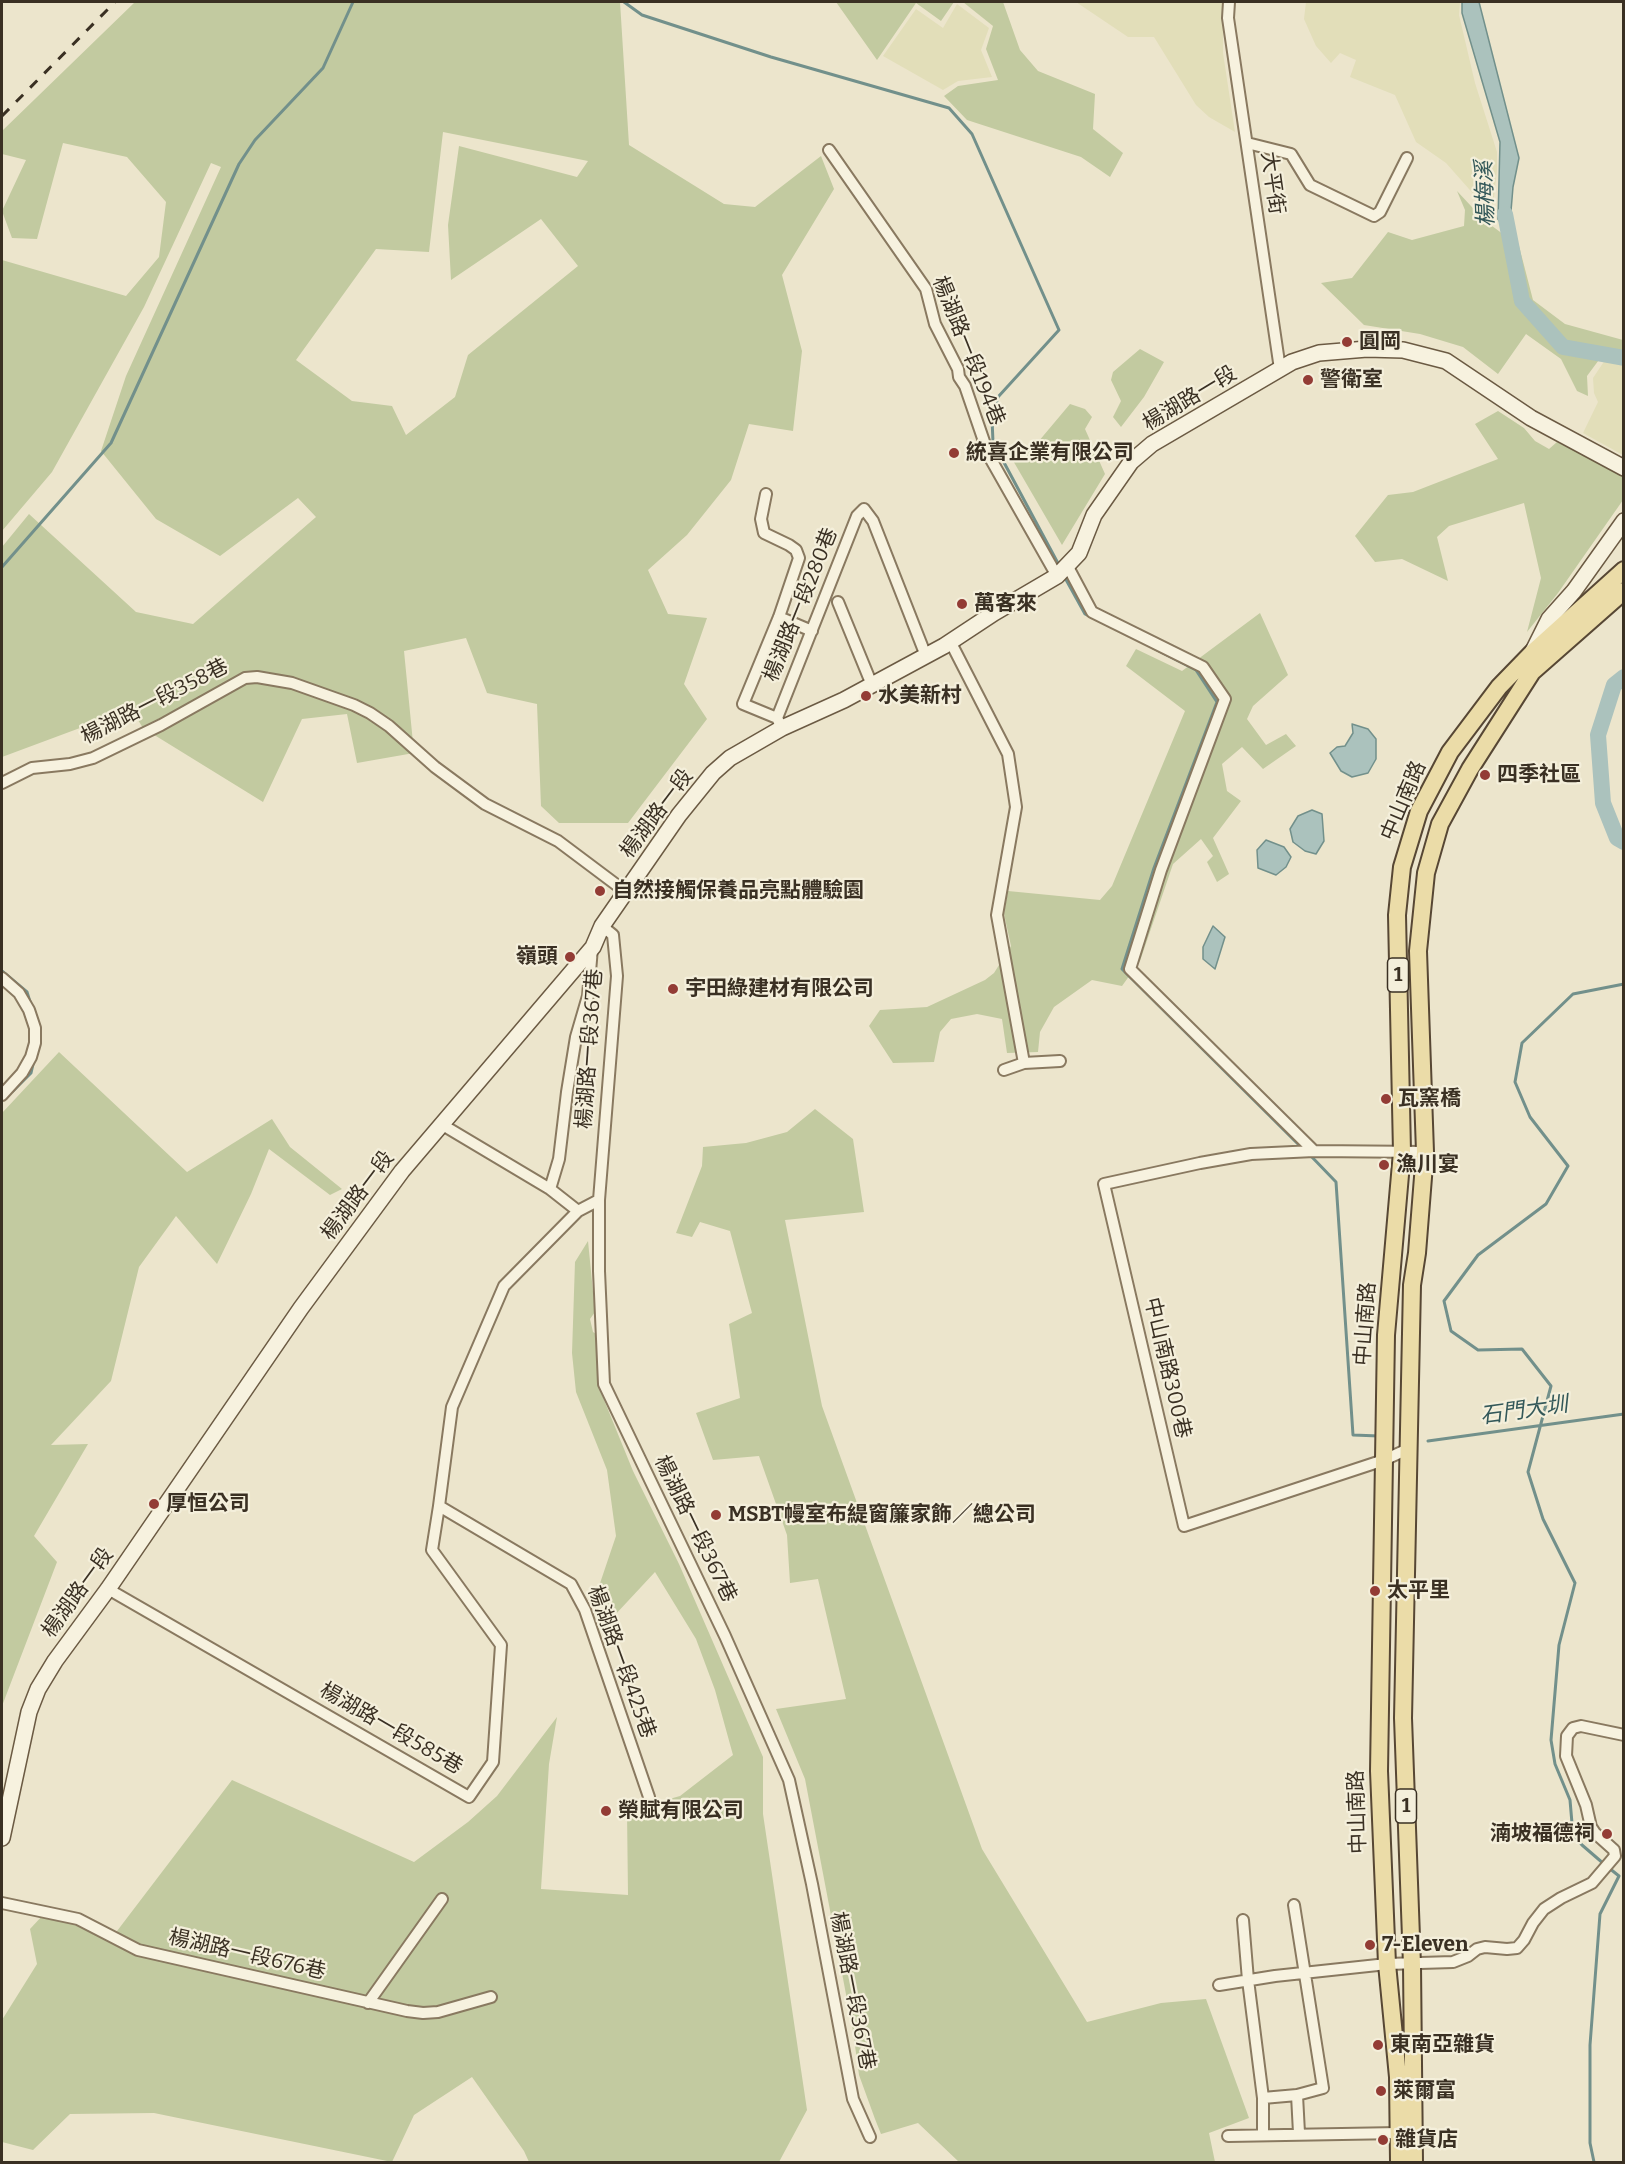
<!DOCTYPE html>
<meta charset="utf-8">
<style>
body{margin:0}
#map{position:relative;width:1625px;height:2164px;overflow:hidden;background:#ece5cc;font-family:Bitter,serif}
canvas{display:block}
.frame{position:absolute;inset:0;border:3px solid #3a3023;pointer-events:none}
</style>
<div id="map">
<canvas width="1625" height="2164"></canvas>
<div class="frame"></div>
</div>
<script>
const g = document.querySelector('canvas').getContext('2d');
g.lineJoin = 'round';
function paint(path, color) { g.fillStyle = color; g.fill(path, 'evenodd'); }
const shape = rows => new Path2D(rows.map(r => 'M' + r).join(''));
function strokePath(path, color, width, dash) { g.strokeStyle = color; g.lineWidth = width; g.lineCap = dash ? 'butt' : 'round'; g.setLineDash(dash || []); g.stroke(path); }
function drawText(font, color, halo, rows, align = 'center') {
  g.font = font + ' Bitter,"Noto Sans TC",serif'; g.lineWidth = 4.5; g.setLineDash([]); g.textBaseline = 'middle'; g.strokeStyle = halo; g.fillStyle = color; for (const [text, x, y, turn = 0] of rows) {
    g.save(); g.translate(x, y); g.rotate((+turn || 0) * Math.PI / 180); g.textAlign = isNaN(turn) ? turn : align; if (halo) g.strokeText(text, 0, 0); g.fillText(text, 0, 0); g.restore();
  }
}
paint(shape([
 [1076,2,1223,2,1223,53,1235,132,1209,117,1196,105,1154,37,1128,37],
 [1306,2,1460,2,1459,15,1475,83,1497,152,1497,170,1492,215,1446,163,1416,142,1395,95,1350,77,1356,60,1340,53,1331,63,1316,46,1304,19],
 [957,4,989,28,981,50,992,77,958,81,943,90,883,56,916,9,943,28],
 [1605,360,1623,363,1623,455,1583,433,1598,402,1594,393,1593,378]
]), '#e2deb9');
paint(shape([
 [135,2,620,2,629,145,724,204,755,207,821,156,834,189,782,275,802,351,793,431,749,424,731,480,687,535,648,570,668,614,707,618,684,684,707,719,628,823,559,823,541,806,537,704,487,693,466,638,404,651,414,753,357,763,347,714,302,719,263,802,143,728,131,709,2,757,2,547,29,514,136,612,193,624,316,517,298,498,220,556,156,519,101,451,126,376,221,167,211,163,144,307,52,472,2,531,2,260,126,296,159,257,166,202,127,157,63,143,37,239,12,238,2,211,26,160,2,154,2,131],
 [443,132,588,161,577,177,459,146,448,225,451,280,541,219,578,266,468,355,455,397,406,435,392,406,352,401,296,360,376,249,429,252],
 [836,2,954,2,941,21,916,3,877,60],
 [963,2,1003,2,1020,50,1038,71,1095,94,1093,129,1123,153,1110,177,1081,157,967,120,944,96,958,86,998,80,986,49,993,26],
 [1457,191,1484,220,1519,246,1533,300,1565,324,1623,340,1623,352,1607,349,1587,376,1588,396,1577,391,1561,359,1526,334,1498,374,1463,347,1420,334,1364,325,1321,283,1352,278,1388,232,1412,240,1464,226,1465,210],
 [1140,349,1164,362,1144,397,1121,427,1113,417,1121,401,1111,380,1113,372],
 [1070,404,1085,409,1092,417,1085,429,1105,474,1062,545,1008,452,1033,448],
 [1498,411,1524,428,1535,441,1549,449,1557,442,1623,475,1623,500,1558,593,1527,632,1541,578,1524,503,1449,526,1437,537,1448,581,1402,559,1375,562,1355,536,1388,495,1413,492,1498,459,1475,424],
 [1260,613,1288,675,1253,706,1247,719,1266,745,1286,734,1296,746,1263,769,1242,747,1222,764,1227,791,1241,801,1213,838,1229,874,1217,882,1207,862,1213,856,1201,839,1173,864,1140,961,1122,986,1092,980,1054,1007,1040,1032,1038,1052,1007,1053,1002,1019,977,1014,951,1019,940,1032,934,1062,893,1063,869,1026,880,1010,927,1007,985,980,994,973,1011,946,1004,914,1008,891,1100,900,1112,886,1185,711,1126,666,1136,649,1182,671],
 [59,1052,187,1172,272,1119,290,1147,342,1189,330,1195,269,1149,251,1194,217,1264,176,1216,139,1267,111,1381,51,1445,88,1444,34,1536,57,1562,2,1706,2,1113],
 [815,1109,853,1139,864,1212,785,1220,822,1406,982,1849,1087,2022,1161,2003,1206,1999,1249,2118,1209,2133,1215,2162,959,2162,918,2123,881,2134,875,2119,859,2075,853,2031,805,1779,776,1709,846,1699,818,1579,790,1583,787,1535,759,1456,713,1460,696,1413,740,1398,729,1324,752,1313,730,1231,700,1222,692,1237,676,1233,702,1166,703,1147,746,1143,787,1132],
 [588,1241,595,1312,590,1319,593,1332,596,1334,600,1390,633,1471,679,1564,763,1757,763,1814,807,2110,779,2162,529,2162,524,2151,472,2077,414,2115,392,2162,154,2113,70,2114,33,2150,2,2142,2,2020,37,1964,30,1929,43,1915,114,1935,232,1780,414,1862,468,1822,497,1796,557,1717,549,1764,541,1889,628,1895,627,1811,680,1796,733,1755,715,1690,696,1639,655,1572,614,1616,595,1598,616,1536,607,1470,576,1392,572,1353,575,1262]
]), '#c2caa0');
const water = shape([
 [1462,2,1479,2,1519,158,1513,187,1509,235,1498,219,1500,142,1462,13,1462,2],
 [1352,724,1368,729,1376,739,1376,759,1368,773,1352,777,1341,771,1330,753,1337,747,1345,746,1353,733,1352,724],
 [1312,810,1322,814,1324,841,1316,854,1305,851,1293,842,1290,829,1298,816,1312,810],
 [1266,840,1284,847,1291,857,1286,867,1276,875,1258,868,1257,850,1266,840],
 [1213,926,1225,937,1215,969,1203,959,1203,947,1213,926]
]);
paint(water, '#abc2bd');
strokePath(water, '#72908b', 1.5);
strokePath(shape([
 [624,2,642,15,771,57,949,108,972,134,1059,330,998,397,992,419,993,442,1060,567],
 [2,567,111,443,239,164,255,140,323,68,353,2],
 [1064,576,1085,614,1091,617],
 [1153,648,1196,670,1217,702,1154,868,1122,969,1302,1148],
 [2,971,27,992,31,1005],
 [13,1091,31,1073,34,1060],
 [1309,1154,1336,1182,1353,1435,1379,1436],
 [1428,1441,1624,1414],
 [1604,1864,1582,1845,1573,1835,1570,1800,1555,1764,1551,1740,1559,1645,1575,1583,1543,1519,1528,1472,1551,1386,1522,1349,1478,1350,1451,1331,1444,1301,1478,1255,1546,1204,1568,1166,1530,1117,1515,1082,1522,1043,1573,994,1624,984],
 [1594,2162,1590,2143,1590,2045,1600,1914,1619,1876,1609,1868]
]), '#72908b', 3);
strokePath(shape([
 [1505,214,1522,301,1563,347,1624,358],
 [1624,677,1614,685,1598,735,1603,803,1617,838,1624,842]
]), '#abc2bd', 16);
const street = shape([
 [1229,2,1228,18,1280,369],
 [1247,143,1291,154,1310,185,1374,216,1380,212,1407,158],
 [829,150,926,289,935,324,958,369,959,377,965,386,989,456,1057,576],
 [766,494,761,519,764,533,789,545,796,550,799,558,779,617,743,704,777,718,780,724],
 [1067,565,1092,612,1203,667,1225,699,1161,870,1130,969,1314,1151,1425,1152],
 [838,602,872,685],
 [779,617,812,631],
 [950,641,1008,754,1016,807,997,915,1024,1063],
 [777,718,857,516,864,509,873,521,926,656],
 [2,783,32,768,70,764,93,758,161,725,245,678,257,677,292,683,354,705,370,713,389,726,435,767,485,804,558,841,626,892],
 [602,926,613,935,617,976,599,1200,599,1271,604,1384,725,1636,789,1780,812,1884,853,2099,870,2137],
 [2,978,19,993,29,1010,35,1028,35,1043,31,1057,22,1073,2,1095],
 [1004,1070,1024,1063,1060,1061],
 [441,1124,550,1189,578,1211],
 [1314,1151,1251,1154,1200,1163,1104,1184,1184,1526,1384,1460,1408,1449],
 [550,1189,559,1159,567,1092,576,1037,588,996,592,948],
 [599,1200,578,1211,504,1286,452,1407,439,1506,571,1584,585,1610,649,1797],
 [108,1589,469,1797,493,1762,501,1645,432,1550,439,1506],
 [2,1903,78,1919,138,1950,407,2011,423,2013,438,2012,491,1997],
 [1243,1920,1248,1980,1263,2098,1297,2095,1323,2088,1294,1905],
 [1219,1985,1275,1976,1387,1964,1453,1962,1468,1956,1477,1949,1485,1947,1507,1949,1517,1948,1524,1940,1533,1923,1544,1909,1561,1898,1592,1883,1615,1856,1614,1850,1595,1833,1591,1827,1586,1805,1566,1756,1567,1736,1573,1728,1581,1726,1624,1735],
 [368,2003,442,1899],
 [1297,2095,1299,2133],
 [1263,2098,1263,2135],
 [1228,2136,1399,2133]
]);
const secondary = shape([
 [1533,651,1549,619,1574,591,1624,521],
 [2,1838,29,1712,38,1689,55,1661,108,1589,301,1308,402,1171,593,947,602,926,679,815,713,773,730,758,782,728,844,700,944,646,994,613,1057,576,1079,553,1094,515,1131,462,1152,444,1292,362,1319,353,1367,349,1403,350,1446,361,1531,418,1624,468]
]);
const primary = shape([
 [1399,2162,1398,2077,1387,1964,1379,1771,1386,1335,1402,1152,1397,915,1402,867,1419,811,1450,752,1499,687,1532,653,1624,570],
 [1414,2162,1412,1965,1403,1718,1412,1285,1417,1253,1425,1152,1418,951,1426,873,1440,824,1470,769,1532,672,1624,591]
]);
strokePath(street, '#897960', 14);
strokePath(secondary, '#6b5a43', 18);
strokePath(primary, '#574734', 20);
strokePath(street, '#f7f2df', 10);
strokePath(secondary, '#f7f2df', 15);
strokePath(primary, '#ebdca8', 16);
strokePath(shape([
 [2,116,115,2]
]), '#3a3023', 3, [10, 10]);
for (const [x, y, r, color] of [
 [1347,342,6,"#933c35"],
 [1308,380,6,"#933c35"],
 [954,453,6,"#933c35"],
 [962,604,6,"#933c35"],
 [866,696,6,"#933c35"],
 [1485,775,6,"#933c35"],
 [600,891,6,"#933c35"],
 [570,957,6,"#933c35"],
 [673,989,6,"#933c35"],
 [1386,1099,6,"#933c35"],
 [1384,1165,6,"#933c35"],
 [154,1504,6,"#933c35"],
 [716,1515,6,"#933c35"],
 [1375,1591,6,"#933c35"],
 [606,1811,6,"#933c35"],
 [1607,1834,6,"#933c35"],
 [1370,1945,6,"#933c35"],
 [1378,2045,6,"#933c35"],
 [1381,2091,6,"#933c35"],
 [1383,2140,6,"#933c35"]
]) { const dot = new Path2D(); dot.arc(x, y, r, 0, 2 * Math.PI); g.fillStyle = color; g.fill(dot); strokePath(dot, '#f4efdb', 2); }
for (const [x, y, w] of [
 [1398,975,21],
 [1406,1806,21]
]) { const box = new Path2D(); box.roundRect(x - w / 2, y - 17, w, 34, 4.5); g.fillStyle = '#f4efdb'; g.fill(box); strokePath(box, '#3a3023', 1.5); }
drawText('bold 20px', '#3a3023', null, [
 ["1",1398,975],
 ["1",1406,1806]
]);
drawText('21px', '#3a3023', '#f4efdb', [
 ["大平街",1272,183,82],
 ["楊湖路一段194巷",968,351,68],
 ["楊湖路一段",1190,399,-31],
 ["楊湖路一段280巷",801,605,-68],
 ["楊湖路一段358巷",155,702,-27],
 ["中山南路",1404,801,-67],
 ["楊湖路一段",657,814,-53],
 ["楊湖路一段367巷",590,1049,-86],
 ["楊湖路一段",358,1196,-53],
 ["中山南路",1366,1324,-86],
 ["中山南路300巷",1167,1368,77],
 ["楊湖路一段367巷",695,1529,64],
 ["楊湖路一段",78,1593,-54],
 ["楊湖路一段425巷",621,1662,70],
 ["楊湖路一段585巷",391,1729,30],
 ["中山南路",1358,1812,-92],
 ["楊湖路一段676巷",247,1955,13],
 ["楊湖路一段367巷",852,1991,79]
]);
drawText('bold 21px', '#3a3023', '#f4efdb', [
 ["圓岡",1359,342],
 ["警衛室",1320,380],
 ["統喜企業有限公司",966,453],
 ["萬客來",974,604],
 ["水美新村",878,696],
 ["四季社區",1497,775],
 ["自然接觸保養品亮點體驗園",612,891],
 ["嶺頭",558,957,"right"],
 ["宇田綠建材有限公司",685,989],
 ["瓦窯橋",1398,1099],
 ["漁川宴",1396,1165],
 ["厚恒公司",166,1504],
 ["MSBT幔室布緹窗簾家飾／總公司",728,1515],
 ["太平里",1387,1591],
 ["榮賦有限公司",618,1811],
 ["湳坡福德祠",1595,1834,"right"],
 ["7-Eleven",1382,1945],
 ["東南亞雜貨",1390,2045],
 ["萊爾富",1393,2091],
 ["雜貨店",1395,2140]
], 'left');
drawText('italic 22px', '#335859', '#f4efdb', [
 ["楊梅溪",1486,194,-92],
 ["石門大圳",1524,1411,-8]
]);
</script>
